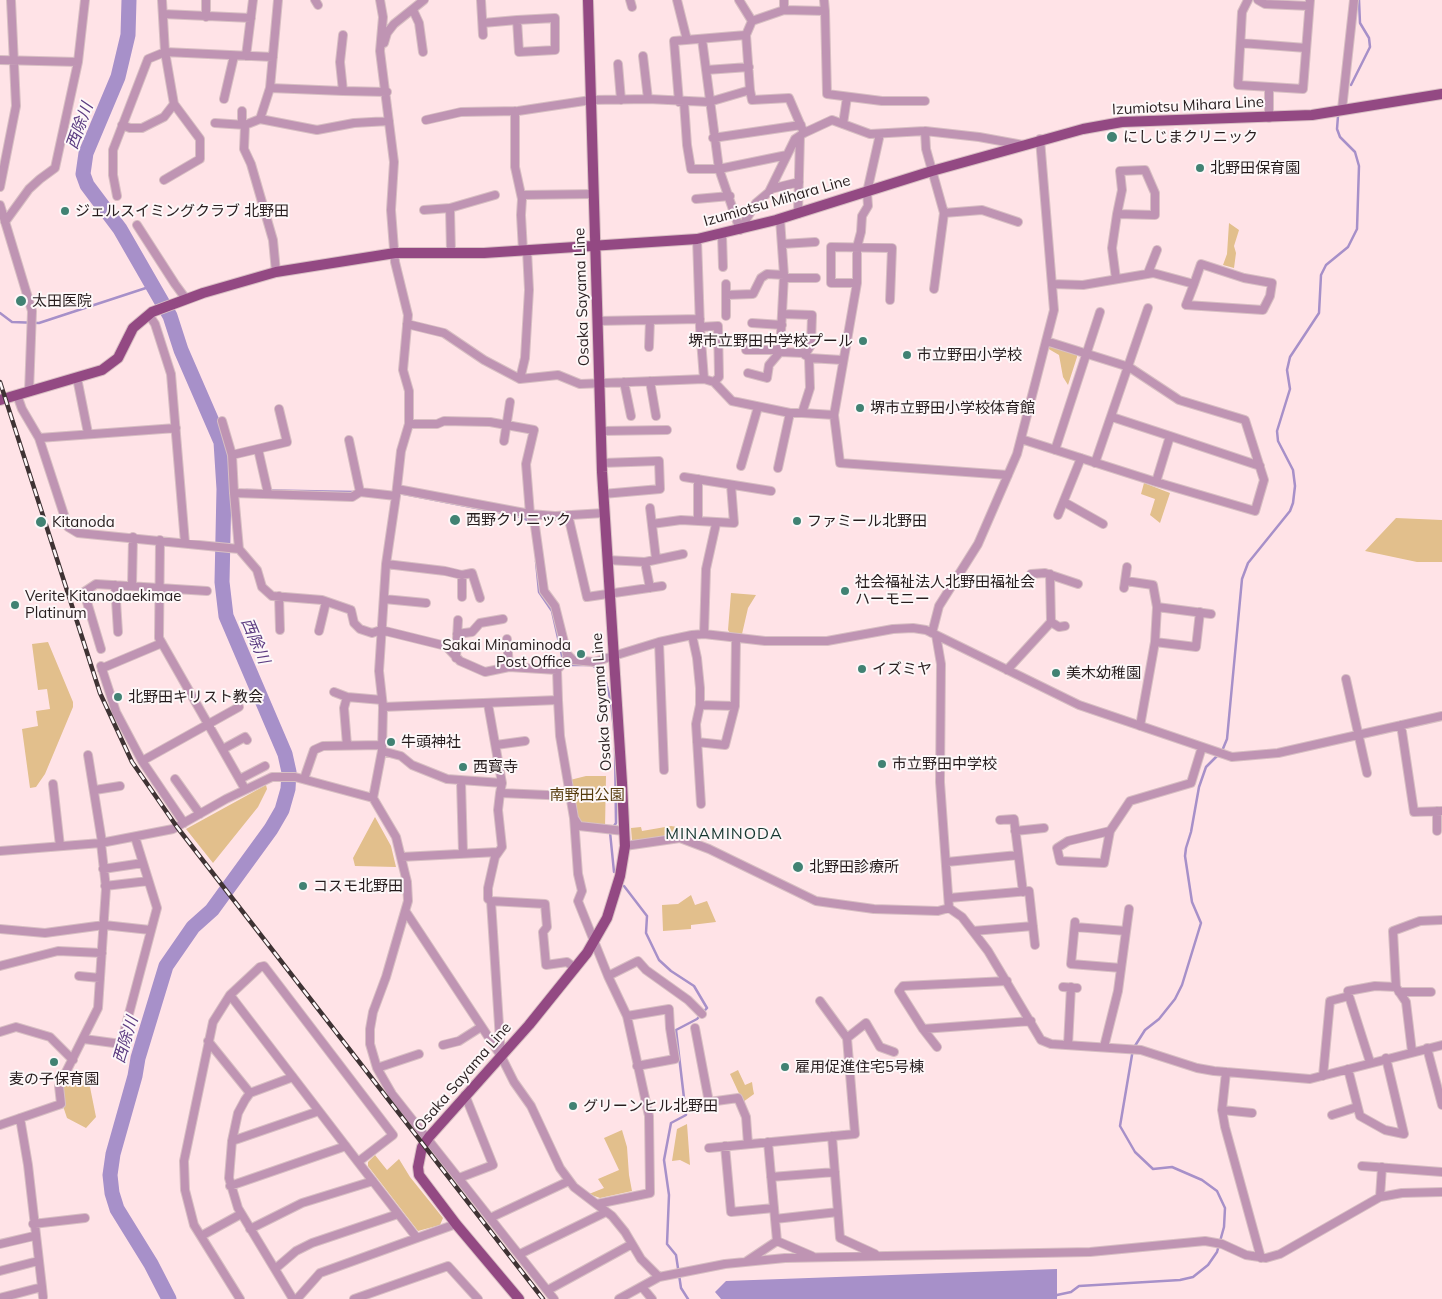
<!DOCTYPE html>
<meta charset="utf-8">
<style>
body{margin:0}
canvas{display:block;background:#ffe3e7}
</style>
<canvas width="1442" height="1299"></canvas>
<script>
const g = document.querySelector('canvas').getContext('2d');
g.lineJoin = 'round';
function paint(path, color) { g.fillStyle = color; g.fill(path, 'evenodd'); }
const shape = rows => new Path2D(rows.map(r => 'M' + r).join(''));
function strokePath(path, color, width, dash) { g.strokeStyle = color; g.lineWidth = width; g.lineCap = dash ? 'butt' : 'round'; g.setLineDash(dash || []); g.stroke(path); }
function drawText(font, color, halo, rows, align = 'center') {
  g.font = font + ' Mulish,"Noto Sans JP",sans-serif'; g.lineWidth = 4; g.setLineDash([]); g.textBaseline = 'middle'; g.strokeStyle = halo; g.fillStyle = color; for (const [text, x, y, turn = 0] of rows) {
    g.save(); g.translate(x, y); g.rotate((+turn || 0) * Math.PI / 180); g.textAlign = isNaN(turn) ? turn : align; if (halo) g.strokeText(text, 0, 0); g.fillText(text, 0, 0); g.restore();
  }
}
paint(shape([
 [1229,223,1239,230,1234,246,1236,253,1234,268,1223,265,1227,254],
 [1049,345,1077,353,1077,357,1068,385,1063,377,1059,355,1047,348],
 [1144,483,1170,493,1160,523,1150,515,1155,499,1141,494],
 [1396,518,1442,520,1442,562,1417,562,1365,551],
 [731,593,756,595,748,608,742,634,730,633,728,630],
 [48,642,73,702,73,707,45,774,36,787,30,788,22,729,38,726,36,711,50,709,47,689,38,690,32,644],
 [586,776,606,776,605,828,579,826,570,780],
 [266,785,267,789,258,807,213,863,186,829],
 [375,817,391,846,396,867,355,866,353,858],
 [671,826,690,829,691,836,678,834,632,841,631,828,641,827,642,831],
 [691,895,695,905,707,901,716,922,691,925,691,929,663,931,662,905,678,904],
 [738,1070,745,1085,752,1082,753,1089,754,1094,743,1102,730,1074],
 [69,1074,89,1082,96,1117,86,1128,67,1118,63,1106,62,1087],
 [687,1124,690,1165,680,1160,672,1161,677,1129],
 [622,1130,627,1147,629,1175,632,1191,600,1198,589,1194,604,1188,598,1179,619,1170,604,1138],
 [375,1155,387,1170,399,1159,410,1177,443,1218,440,1225,418,1231,368,1166,368,1162]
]), '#e2bf8c');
paint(shape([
 [1057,1269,1057,1299,721,1299,715,1292,726,1281]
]), '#a790c9');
strokePath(shape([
 [1351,85,1370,47,1369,38,1360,23,1359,0],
 [0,313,12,322,39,323,152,286],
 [224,489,233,489],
 [246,490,356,492],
 [399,493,518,516,530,521],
 [536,561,539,592,552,611,562,656,572,665,591,665,603,671,611,702,614,730],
 [614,872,610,832,616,823,615,748],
 [624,886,647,916,646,933,659,960,671,971,694,986,707,1008,697,1019,676,1030,686,1115,671,1123,664,1160,669,1195,667,1244,676,1255,681,1288,688,1299],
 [1052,1299,1057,1295,1071,1292,1079,1286,1180,1280,1193,1277,1208,1265,1217,1252,1224,1227,1225,1208,1217,1191,1202,1180,1172,1167,1153,1169,1135,1152,1120,1126,1133,1049,1145,1030,1159,1019,1175,999,1182,985,1201,923,1192,902,1185,856,1186,848,1191,832,1199,787,1206,767,1222,751,1227,739,1242,579,1248,563,1290,511,1293,503,1295,486,1293,470,1278,441,1277,431,1290,389,1287,370,1290,357,1319,313,1321,275,1326,265,1348,247,1357,229,1359,166,1355,152,1340,137,1337,129,1338,116]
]), '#a790c9', 2.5);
strokePath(shape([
 [129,0,128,35,118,77,86,153,83,174,87,185,120,229,170,316,181,350,221,442,224,489,222,582,226,616,285,754,289,772,288,789,282,810,271,829,212,910,193,927,166,966,138,1058,135,1076,113,1154,110,1175,112,1193,117,1209,151,1264,169,1299]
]), '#a790c9', 15);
const minor = shape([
 [315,0,318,5],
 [380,0,383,17,380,51,394,162,391,210,395,262,408,315,403,370,409,391,409,424,401,451,396,496,360,492,352,497,234,493,239,549,257,570,262,587,272,596,322,600,351,610,354,623,360,629,372,633,381,630,446,646,460,661,485,672,509,667,557,670,558,700],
 [481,0,483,35],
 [630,0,632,7],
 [677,0,687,40],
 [739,0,752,21],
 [824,0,825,11],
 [1248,0,1242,12,1238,85,1303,89,1310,0],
 [1258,0,1265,4,1309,6],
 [413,10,419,23,423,52],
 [784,10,784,0],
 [163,14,251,18],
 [206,17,206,0],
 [483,23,517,20,555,18,555,50,519,52,517,20],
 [343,35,340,62,343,91,387,92],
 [702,39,719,169,740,230],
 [384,43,387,33,394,24,424,0],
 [1241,43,1306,48],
 [246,56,253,0],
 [643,56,648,99],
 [0,60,78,62],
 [618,64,621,100],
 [706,70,749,67],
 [1269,87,1269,118],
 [270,88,343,91],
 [750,90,752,100,789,98,804,133,832,120,870,134,925,131,979,137,1023,145],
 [224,99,234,56],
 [679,102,674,41,746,35],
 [684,102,687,145,691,169,719,169,787,155],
 [1342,109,1354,0],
 [242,111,242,124],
 [515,111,515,167,522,199,521,215,523,251],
 [260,119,317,130,354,123,389,121],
 [426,120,461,112,518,111,591,100,648,99,709,102,750,90,746,35,752,21,784,10,825,11,827,94,882,101,925,101],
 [215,123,245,125],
 [843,124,847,97],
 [122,125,130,128,142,128,164,117,174,104],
 [925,131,926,149,944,213,934,289],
 [713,138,801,125],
 [164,180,200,159,200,139,174,104,165,52,273,57],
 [0,187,16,106,11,0],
 [771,189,799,182],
 [522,195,594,194],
 [117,196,113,175,113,150,148,59,165,52,162,0],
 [696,199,730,196],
 [0,205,32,311,29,392],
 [450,208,451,253],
 [424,210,450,208,495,195],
 [944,213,982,210,1018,222],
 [798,214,800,136],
 [5,222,29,189,40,179,55,168,78,62,85,0],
 [137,225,175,284,186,299],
 [740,230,756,203,769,192,795,139,804,133],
 [722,234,723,267],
 [697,239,700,327,718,326,719,377,714,382],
 [783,244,815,242],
 [276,272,273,240,251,164,244,149,245,125,260,119,270,88,278,0],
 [1148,273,1157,250],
 [784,278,816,278],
 [1116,279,1112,248,1117,214,1122,190,1120,171,1145,170,1155,193,1155,215,1117,214],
 [857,283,831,283,831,247,892,248,890,300],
 [1052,284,1083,285,1153,273,1194,284,1186,305,1263,310,1270,296,1272,283,1244,278,1201,264,1194,284],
 [726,295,753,294,761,278,767,274,784,275],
 [782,314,812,315,811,345,805,355],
 [149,315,155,324,171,374,185,543],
 [726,316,726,284],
 [597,321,700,319],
 [752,323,782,325],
 [407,324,444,333,484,360,520,379,558,375,580,384,704,379,714,382,732,401,790,413,802,413,810,388,809,358,803,353,780,352,784,275,780,219],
 [700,327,704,379],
 [1046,341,1129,367,1179,400,1245,420,1264,480,1255,511,1156,482],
 [649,347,650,320],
 [746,350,780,350],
 [809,358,842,360],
 [748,373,767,378,769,365,780,352],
 [77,378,88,433],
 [520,379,525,358,529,290,527,250],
 [650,381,656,416],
 [624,382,631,416],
 [17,395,22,409,39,438,68,527,78,533,239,549],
 [802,413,834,415,857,283,857,247,861,232,862,216,868,206,867,192,880,134],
 [834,415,840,463,1008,475],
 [222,421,232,455,234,493],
 [409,424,437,424,444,421,490,422,534,430,526,464,530,514,535,526,544,591,555,606,567,654,573,660,594,662,659,642,692,635,704,634,765,641,827,641,893,629,913,628,926,630,1079,705,1232,757,1278,753,1442,716],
 [601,431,667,430],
 [1170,436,1260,466],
 [39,438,176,428],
 [1021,439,1156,482,1170,436,1112,417],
 [349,440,360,492],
 [504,441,510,402],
 [258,449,268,493],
 [1055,450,1100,312],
 [232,455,287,442,279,409],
 [602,463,659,461,660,489,603,494],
 [1095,463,1148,308],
 [741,466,758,407],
 [778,468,790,413],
 [684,477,771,491],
 [397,489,530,514,555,516,604,513],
 [396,496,386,564,379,671,383,707,382,751,373,798,396,837,407,882,408,901,386,977,373,1012,370,1029,370,1044,377,1068,392,1094,554,1299],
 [1064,502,1103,524],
 [650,508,656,559],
 [568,515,587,597,662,586],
 [1058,515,1081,458],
 [698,521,698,479],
 [652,524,681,520,734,523,731,485],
 [160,540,159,638,245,789],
 [607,560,645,562,683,554],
 [645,562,650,588],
 [386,564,445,571,462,575,472,573,480,598],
 [1031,574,1045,573,1078,584],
 [1050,574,1051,622,1059,627,1065,626],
 [462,575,462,597],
 [1126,581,1153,585,1157,607,1155,642,1140,726],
 [115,585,118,632],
 [132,586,133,537],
 [1124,588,1127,567],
 [279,596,280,630],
 [384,599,426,603],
 [1157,607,1211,614],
 [319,631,326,602],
 [932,633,939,606,978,544,1017,454,1054,310,1040,139],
 [457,634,472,632,480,623,503,619],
 [704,634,706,569,716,524],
 [692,635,697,658,700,688,700,705,696,724,701,804],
 [936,635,941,664,940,782,949,908,962,917,988,951,1041,1040,1051,1044,1141,1050,1197,1068,1214,1071,1310,1079,1442,1045],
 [507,639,509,667],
 [659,642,664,770],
 [1155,642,1196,647,1200,612],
 [101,649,84,592,96,584,207,591],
 [456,658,458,620],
 [101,666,116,712,142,761,239,707],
 [102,670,105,667,162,643],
 [557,670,569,656],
 [1007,670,1051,622],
 [1346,679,1367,773],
 [334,692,347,697,382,700],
 [347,697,344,708,347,745],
 [488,704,502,783],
 [700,705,735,706],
 [383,707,558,700,560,736,574,818,579,826,624,831],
 [1401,725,1414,812,1442,811],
 [697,742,725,745,735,706,736,638],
 [496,745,525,741],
 [223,749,245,737,247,740],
 [382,751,401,756,412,765,447,779,502,783,500,793,570,796],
 [88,755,102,842],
 [142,761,184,823],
 [175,779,200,814],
 [240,779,265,766],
 [304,779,314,750,323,746,382,745],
 [461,781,463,853],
 [53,784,60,846],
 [95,790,120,786],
 [500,793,498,810,502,847,495,857,488,888,488,899,491,901,501,1056],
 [1437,811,1437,831],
 [574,818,578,874,582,891,578,901,608,976,627,1016,649,1116,650,1193,597,1204],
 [1000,820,1014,819,1023,892],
 [1015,831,1044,828],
 [1110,831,1068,841,1057,848,1060,861,1104,863,1110,831,1130,801,1191,783,1202,747],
 [625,846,680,838,709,849,816,901,874,909,938,911,949,908],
 [0,851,101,843,173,829,226,799,272,777,295,777,373,798],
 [401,857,498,852],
 [947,862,1018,855],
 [103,869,143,863],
 [105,886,148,881],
 [949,898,1029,891,1035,945],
 [491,901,545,904,547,927,543,932,546,965,567,962,575,968],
 [406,912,501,1056,514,1082,531,1106,560,1168,574,1187,612,1216,625,1232,641,1259,659,1277,725,1264,785,1258,1090,1252,1205,1241,1222,1244,1246,1255,1266,1258,1280,1254,1380,1197,1402,1193,1442,1192],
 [1075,922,1071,964,1121,968],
 [1075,927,1126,931],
 [0,929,45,933,104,925,150,930],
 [973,931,1033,926],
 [0,966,58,951,102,953],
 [79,976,100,978],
 [608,976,638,961,646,970,688,1000,702,1014],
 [1063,987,1077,988],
 [1396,987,1393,931,1420,921,1442,920],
 [1348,991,1375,986,1396,987,1406,1002,1412,1052],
 [1399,992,1431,992],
 [230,995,358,1162],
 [820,1001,847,1038],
 [627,1016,669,1009,670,1028,675,1059,637,1066],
 [695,1028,709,1102,738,1098,746,1117,748,1144],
 [923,1029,1031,1021],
 [0,1032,16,1027,50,1037,73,1060],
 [84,1039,121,1044,157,908,135,837],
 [208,1041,250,1093],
 [443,1045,459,1041,481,1027],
 [1068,1045,1071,987],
 [937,1047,923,1029,899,991,903,986,1007,981],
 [1104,1047,1118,991,1129,909],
 [1427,1048,1442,1105],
 [377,1068,419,1054],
 [1348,1069,1360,1116,1385,1130,1404,1134,1386,1058],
 [1226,1072,1222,1110,1225,1127,1261,1258],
 [1323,1076,1330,1001,1349,996,1370,1062],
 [293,1077,250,1093,245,1100,238,1113,232,1141,229,1178,238,1208,293,1299],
 [1222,1110,1252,1113],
 [1332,1115,1357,1107],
 [20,1118,28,1165,42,1287],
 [0,1125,61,1104,59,1086,98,1008,106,888,101,843],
 [832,1136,840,1238,875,1254],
 [232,1141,319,1111],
 [725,1146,731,1212,774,1208],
 [709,1148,855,1134,847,1038,866,1023,880,1047,894,1052],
 [1362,1166,1442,1172],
 [771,1177,835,1172],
 [459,1178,493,1165,465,1095],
 [230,1186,346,1146],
 [1380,1197,1382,1167],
 [490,1218,569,1181],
 [775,1219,838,1212],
 [33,1224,85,1218],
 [250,1229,302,1203,373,1181],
 [201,1236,241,1214],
 [777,1241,812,1256],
 [0,1244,34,1236],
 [520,1254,606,1212],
 [747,1261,777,1241,768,1142],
 [275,1269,296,1251,312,1243,398,1214],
 [0,1271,38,1261],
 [642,1287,652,1299],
 [548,1290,632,1244],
 [0,1298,42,1287,43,1297],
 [240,1299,194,1225,185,1190,184,1161,213,1022,230,995,260,967,264,966,393,1135,358,1162,417,1238,456,1224],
 [297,1299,320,1273,417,1238],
 [354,1299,448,1266,478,1299],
 [619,1299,659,1277]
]);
const major = shape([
 [0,400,102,370,118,358,133,328,152,312,203,293,276,272,395,253,484,253,697,239,776,220,932,171,1083,129,1122,122,1312,115,1442,94],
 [519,1299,456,1224,419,1175,418,1167,422,1147,429,1137,529,1025,587,953,607,918,620,876,625,846,622,783,602,472,588,0]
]);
strokePath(minor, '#d8bfc3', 10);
strokePath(major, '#d8bfc3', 12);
strokePath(minor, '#bf94b3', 8);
strokePath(major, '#934983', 10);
const rail = shape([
 [0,382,100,693,132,762,177,827,543,1299]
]);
strokePath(rail, '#3f3334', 4.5);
strokePath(rail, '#fdf7f8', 2.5, [8]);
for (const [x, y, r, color] of [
 [1112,137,6,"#418273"],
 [1200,168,5,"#418273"],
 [65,211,5,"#418273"],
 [21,301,6,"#418273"],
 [863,341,5,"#418273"],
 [907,355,5,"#418273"],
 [860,408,5,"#418273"],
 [455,520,6,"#418273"],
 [797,521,5,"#418273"],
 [41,522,6,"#418273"],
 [845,591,5,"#418273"],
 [15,605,5,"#418273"],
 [581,654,5,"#418273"],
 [862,669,5,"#418273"],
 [1056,673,5,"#418273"],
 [118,697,5,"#418273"],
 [391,742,5,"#418273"],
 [882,764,5,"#418273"],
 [463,767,5,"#418273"],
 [798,867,6,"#418273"],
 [303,886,5,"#418273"],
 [54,1062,5,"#418273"],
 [785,1067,5,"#418273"],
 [573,1106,5,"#418273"]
]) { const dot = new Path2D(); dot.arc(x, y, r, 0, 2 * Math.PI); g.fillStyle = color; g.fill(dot); strokePath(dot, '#fdf7f8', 2); }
drawText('15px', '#271d1e', '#fdf7f8', [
 ["Izumiotsu Mihara Line",1188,106,-3],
 ["Izumiotsu Mihara Line",777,201,-16],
 ["Osaka Sayama Line",582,297,-92],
 ["Osaka Sayama Line",602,702,-94],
 ["Osaka Sayama Line",463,1077,-49]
]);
drawText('15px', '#271d1e', '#fdf7f8', [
 ["にしじまクリニック",1123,137],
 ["北野田保育園",1210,168],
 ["ジェルスイミングクラブ 北野田",75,211],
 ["太田医院",32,301],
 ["堺市立野田中学校プール",853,341,"right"],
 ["市立野田小学校",917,355],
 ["堺市立野田小学校体育館",870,408],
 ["西野クリニック",466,520],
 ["ファミール北野田",807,521],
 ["Kitanoda",52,522],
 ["社会福祉法人北野田福祉会",855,582],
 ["ハーモニー",855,599],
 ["Verite Kitanodaekimae",25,596],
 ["Platinum",25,613],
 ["Sakai Minaminoda",571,645,"right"],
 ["Post Office",571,662,"right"],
 ["イズミヤ",872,669],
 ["美木幼稚園",1066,673],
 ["北野田キリスト教会",128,697],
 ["牛頭神社",401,742],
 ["市立野田中学校",892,764],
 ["西寳寺",473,767],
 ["北野田診療所",809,867],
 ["コスモ北野田",313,886],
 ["雇用促進住宅5号棟",795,1067],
 ["麦の子保育園",54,1079,"center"],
 ["グリーンヒル北野田",583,1106]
], 'left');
drawText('15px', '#553b0d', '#fdf7f8', [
 ["南野田公園",587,795]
]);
drawText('italic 16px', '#5b3b81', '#fdf7f8', [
 ["西除川",80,126,-70],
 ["西除川",255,641,67],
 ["西除川",126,1040,-73]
]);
g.letterSpacing = '1px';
drawText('16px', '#16362f', '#fdf7f8', [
 ["MINAMINODA",724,834]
]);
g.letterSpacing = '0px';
</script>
